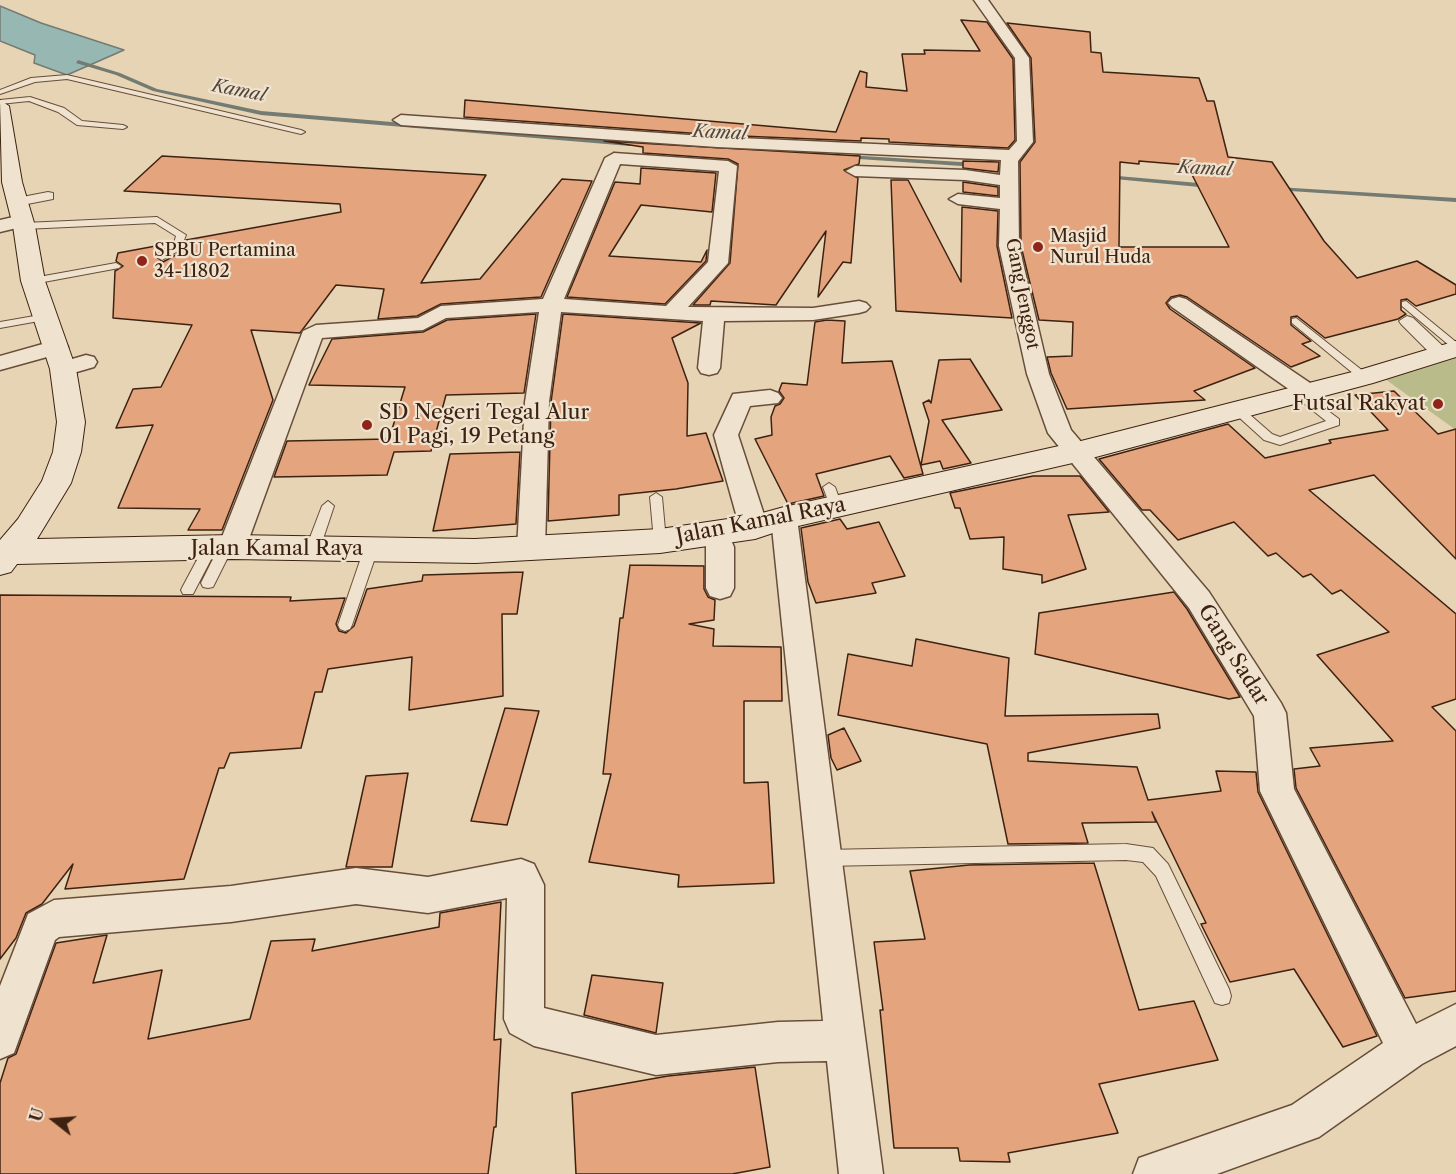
<!DOCTYPE html>
<style>
body{margin:0}
#map{position:relative;width:1456px;height:1174px;overflow:hidden;background:#e6d4b5;font-family:"Libre Caslon Text",serif}
canvas{display:block}
.north{position:absolute;left:24px;top:1090px;width:60px;height:60px;-webkit-text-stroke:4px #efe3cf;paint-order:stroke;rotate:287deg;font-size:16px;font-weight:700;line-height:24px;text-align:center;color:#3e2211}
.north::after{content:'';display:block;margin:auto;width:21px;height:27px;background:#3e2211;clip-path:polygon(50% 0,100% 100%,50% 72%,0 100%)}
</style>
<div id="map">
<canvas width="1456" height="1174"></canvas>
<div class="north">U</div>
</div>
<script>
const g = document.querySelector('canvas').getContext('2d');
g.lineJoin = 'round';
function paint(path, color) { g.fillStyle = color; g.fill(path, 'evenodd'); }
const shape = rows => new Path2D(rows.map(r => 'M' + r).join(''));
function strokePath(path, color, width, dash) { g.strokeStyle = color; g.lineWidth = width; g.lineCap = dash ? 'butt' : 'round'; g.setLineDash(dash || []); g.stroke(path); }
function drawText(font, color, halo, rows, align = 'center') {
  g.font = font + ' "Libre Caslon Text",serif'; g.lineWidth = 4.5; g.setLineDash([]); g.textBaseline = 'middle'; g.strokeStyle = halo; g.fillStyle = color; for (const [text, x, y, turn = 0] of rows) {
    g.save(); g.translate(x, y); g.rotate((+turn || 0) * Math.PI / 180); g.textAlign = isNaN(turn) ? turn : align; if (halo) g.strokeText(text, 0, 0); g.fillText(text, 0, 0); g.restore();
  }
}
paint(shape([
 [1456,356,1456,430,1385,379]
]), '#b9bc8a');
const water = shape([
 [0,6,41,23,124,50,67,75,34,63,35,55,0,41,0,6]
]);
paint(water, '#97b7b3');
strokePath(water, '#737b72', 1.5);
paint(shape([
 [78,60,120,73,157,89,261,111,630,142,633,144,630,146,261,115,153,91,116,75,76,63,78,60],
 [846,155,977,163,980,165,977,167,844,158,844,156,846,155],
 [1106,175,1210,184,1213,186,1210,188,1104,178,1104,176,1106,175],
 [1277,187,1456,198,1456,202,1275,190,1274,189,1277,187]
]), '#737b72');
const building = shape([
 [961,20,987,22,1013,59,1015,140,1008,148,889,142,889,139,861,138,861,141,717,135,464,117,465,100,836,132,860,71,867,73,866,87,907,91,902,54,925,54,924,50,980,51,961,20],
 [1007,23,1090,32,1091,52,1101,53,1103,72,1199,78,1207,101,1214,101,1228,157,1272,162,1324,241,1357,278,1417,261,1456,285,1456,294,1416,306,1407,299,1401,300,1401,310,1406,314,1398,319,1325,338,1297,316,1291,317,1291,325,1311,341,1302,344,1320,356,1291,367,1187,297,1180,295,1171,297,1166,303,1170,309,1255,368,1194,391,1205,400,1067,409,1051,373,1047,357,1072,356,1073,322,1039,320,1021,246,1020,162,1035,142,1031,58,1007,23],
 [1139,161,1187,165,1229,247,1119,247,1120,162,1139,164,1139,161],
 [604,141,860,156,859,164,844,170,858,178,851,263,843,262,818,297,826,231,776,305,711,301,710,305,693,305,730,263,738,164,728,159,643,153,643,147,604,141],
 [162,156,486,175,421,283,480,279,562,179,592,181,541,297,441,304,417,316,378,319,384,289,336,285,300,333,251,330,273,400,222,530,188,530,200,509,118,508,153,425,116,428,133,389,161,387,192,325,113,318,115,271,123,266,116,261,118,253,172,243,155,256,163,262,181,252,186,240,341,212,340,204,124,191,162,156],
 [963,161,999,162,998,172,963,168,963,161],
 [641,168,716,173,712,212,641,205,609,256,701,262,707,250,706,261,665,304,567,297,615,182,640,184,641,168],
 [891,180,908,180,961,282,962,207,998,211,997,246,1012,318,896,311,891,180],
 [963,182,998,187,998,196,963,192,963,182],
 [536,314,524,393,446,395,431,451,394,452,387,475,274,477,287,441,389,439,405,387,309,385,332,339,423,332,447,320,536,314],
 [563,314,701,323,672,338,688,383,687,436,706,433,723,481,676,489,619,495,619,515,548,521,551,402,563,314],
 [827,320,845,321,842,363,892,361,923,474,904,478,890,456,816,474,824,496,788,504,755,439,772,435,771,417,775,406,780,404,784,398,779,391,782,383,807,385,815,322,827,320],
 [970,359,1002,410,942,420,971,463,943,469,940,461,921,465,929,421,923,403,929,400,931,403,939,360,970,359],
 [1394,391,1438,434,1456,429,1456,559,1374,475,1309,490,1456,614,1456,699,1432,707,1456,731,1456,991,1405,998,1296,788,1294,769,1320,766,1310,748,1393,741,1317,655,1389,632,1341,590,1332,594,1311,574,1303,577,1276,553,1268,556,1234,522,1178,540,1150,510,1142,510,1099,459,1228,424,1265,458,1331,443,1329,440,1388,430,1355,395,1394,391],
 [520,452,516,524,433,531,450,454,520,452],
 [1033,476,1080,476,1109,512,1068,515,1086,569,1042,583,1042,575,1003,569,1004,537,970,539,960,508,955,508,950,493,1033,476],
 [840,519,847,529,879,522,905,576,872,583,876,593,816,603,808,582,801,528,840,519],
 [630,565,704,566,704,589,708,597,715,600,714,620,689,624,714,629,713,646,781,647,782,701,744,701,744,783,768,782,774,883,678,887,679,875,589,862,611,774,603,774,620,618,623,618,630,565],
 [523,572,517,614,502,614,503,696,409,710,412,657,328,669,322,692,315,692,301,748,230,753,224,768,219,768,184,879,65,889,73,864,42,904,26,913,16,938,0,959,0,595,291,597,290,601,345,598,336,624,339,631,346,633,354,626,367,589,422,581,423,575,523,572],
 [1174,592,1187,609,1240,697,1229,699,1035,654,1039,613,1174,592],
 [916,639,1009,658,1005,716,1158,714,1160,728,1028,753,1028,761,1137,767,1148,800,1221,791,1216,771,1256,772,1258,792,1377,1036,1343,1047,1294,969,1230,982,1201,924,1206,923,1152,812,1156,822,1082,823,1088,843,1008,844,987,744,838,715,848,654,912,666,916,639],
 [505,708,539,711,507,825,471,821,505,708],
 [844,728,861,761,837,770,831,758,828,735,844,728],
 [408,773,392,867,346,867,366,776,408,773],
 [1094,863,1139,1010,1194,1001,1218,1060,1099,1084,1118,1133,1008,1153,1010,1162,960,1161,958,1148,894,1148,880,1010,883,1010,874,942,925,939,910,871,969,865,1094,863],
 [501,902,494,1040,501,1039,496,1127,494,1127,488,1174,0,1174,0,1083,8,1058,16,1054,56,943,107,935,93,983,162,970,148,1039,250,1019,271,941,315,939,312,951,439,927,440,913,501,902],
 [592,975,663,983,656,1033,584,1015,592,975],
 [755,1067,770,1167,732,1174,576,1174,572,1093,668,1076,755,1067]
]);
paint(building, '#e3a47e');
strokePath(building, '#3e2211', 1.5);
const service = shape([
 [67,75,301,130,305,132,301,134,67,79,35,82,0,94,0,90,31,78,67,75],
 [30,97,64,108,82,121,123,125,127,127,123,129,77,125,58,112,29,101,0,104,0,100,30,97],
 [157,217,186,235,180,250,162,260,157,257,173,247,176,236,155,223,24,229,19,226,24,223,157,217],
 [116,263,121,266,119,268,33,284,28,281,33,278,116,263],
 [1406,301,1456,342,1456,351,1402,306,1402,302,1406,301],
 [46,314,51,317,50,319,0,328,0,322,46,314],
 [1296,318,1368,375,1368,379,1360,379,1292,323,1292,319,1296,318],
 [1300,390,1339,419,1339,425,1280,445,1264,440,1231,410,1237,406,1241,407,1272,434,1280,437,1326,421,1296,397,1294,394,1300,390],
 [829,483,835,487,842,506,840,509,832,509,830,506,823,487,829,483],
 [656,493,662,497,666,541,660,546,654,541,650,497,656,493],
 [328,501,334,506,320,548,318,551,308,551,306,548,322,506,328,501],
 [226,542,233,547,213,587,208,588,203,587,201,583,219,547,226,542],
 [210,543,217,548,193,594,183,594,181,590,183,586,205,545,210,543],
 [371,544,378,549,352,625,350,629,345,631,340,629,338,625,364,549,371,544],
 [1126,844,1153,848,1168,864,1229,989,1231,996,1229,1003,1222,1005,1215,1003,1156,876,1143,862,1126,860,824,866,818,864,816,858,818,852,824,850,1126,844]
]);
const pedestrian = shape([
 [48,192,53,193,53,199,17,206,10,202,12,199,48,192],
 [1407,316,1413,318,1447,350,1449,354,1447,358,1435,358,1401,324,1399,321,1407,316]
]);
const minor = shape([
 [974,0,988,0,1029,58,1033,142,1018,161,1019,246,1049,374,1071,430,1209,592,1281,703,1286,713,1294,789,1416,1024,1456,1004,1456,1046,1422,1064,1319,1137,1217,1174,1133,1174,1139,1158,1292,1105,1383,1043,1260,791,1254,716,1189,608,1048,433,1027,374,999,246,1000,209,958,204,949,199,958,194,1000,198,1000,185,965,180,855,176,846,171,855,166,965,170,1000,175,1001,160,717,147,401,125,393,120,401,115,717,137,1009,150,1017,141,1015,58,974,0],
 [614,153,728,161,737,166,728,263,688,307,813,308,859,301,866,303,870,307,866,311,859,313,813,320,724,321,720,368,717,373,709,375,701,373,698,368,703,321,561,312,549,402,545,549,541,556,531,559,521,556,517,549,525,402,539,312,446,318,423,330,322,338,246,547,242,554,232,557,222,554,218,547,303,331,316,325,418,318,441,306,543,299,605,158,614,153],
 [620,164,719,171,708,262,666,306,564,299,620,164],
 [22,215,31,221,29,225,0,232,0,220,22,215],
 [1179,297,1186,299,1316,387,1320,392,1316,397,1308,400,1300,397,1172,307,1168,303,1172,299,1179,297],
 [57,340,65,342,68,347,65,352,0,370,0,356,57,340],
 [86,355,94,357,97,362,94,367,63,376,55,374,52,369,55,364,86,355],
 [770,390,778,393,782,398,778,403,750,406,738,435,768,527,765,534,755,537,745,534,736,514,714,435,733,394,770,390],
 [784,508,793,511,797,518,883,1174,839,1174,827,1061,778,1062,656,1075,534,1046,510,1033,504,1019,507,898,428,913,356,904,231,922,59,937,55,940,14,1053,0,1059,0,986,28,914,54,900,231,886,356,868,428,877,521,859,534,864,544,885,544,1008,656,1035,778,1022,823,1021,771,518,775,511,784,508],
 [715,523,725,526,734,547,734,588,730,596,720,599,710,596,706,588,706,547,701,533,705,526,715,523]
]);
const secondary = shape([
 [0,100,9,106,22,182,35,226,45,281,76,369,85,422,81,452,71,483,37,539,232,535,475,539,660,529,755,515,784,507,1077,442,1356,371,1456,341,1456,357,1373,383,1077,462,785,529,755,539,660,553,475,563,232,559,17,564,11,572,0,575,0,540,18,519,42,481,53,452,57,422,50,369,21,281,13,226,2,182,0,100]
]);
strokePath(service, '#684e3a', 2);
strokePath(pedestrian, '#684e3a', 2);
strokePath(minor, '#684e3a', 3);
strokePath(secondary, '#3e2211', 2);
paint(service, '#efe3cf');
paint(pedestrian, '#efe3cf');
paint(minor, '#efe3cf');
paint(secondary, '#efe3cf');
for (const [x, y, r, color] of [
 [1038,247,6,"#8f2418"],
 [142,261,6,"#8f2418"],
 [1438,404,6,"#8f2418"],
 [367,425,6,"#8f2418"]
]) { const dot = new Path2D(); dot.arc(x, y, r, 0, 2 * Math.PI); g.fillStyle = color; g.fill(dot); strokePath(dot, '#efe3cf', 2); }
drawText('italic 18px', '#54473a', '#efe3cf', [
 ["Kamal",239,91,11],
 ["Kamal",720,133,3],
 ["Kamal",1205,169,3]
]);
drawText('18px', '#3e2211', '#efe3cf', [
 ["Masjid",1050,237],
 ["Nurul Huda",1050,258],
 ["SPBU Pertamina",154,251],
 ["34-11802",154,272]
], 'left');
drawText('18px', '#3e2211', '#efe3cf', [
 ["Gang Jenggot",1022,294,79]
]);
drawText('21px', '#3e2211', '#efe3cf', [
 ["Futsal Rakyat",1426,404],
 ["SD Negeri Tegal Alur",379,413,"left"],
 ["01 Pagi, 19 Petang",379,437,"left"]
], 'right');
drawText('21px', '#3e2211', '#efe3cf', [
 ["Jalan Kamal Raya",761,521,-11],
 ["Jalan Kamal Raya",277,549],
 ["Gang Sadar",1233,655,58]
]);
</script>
